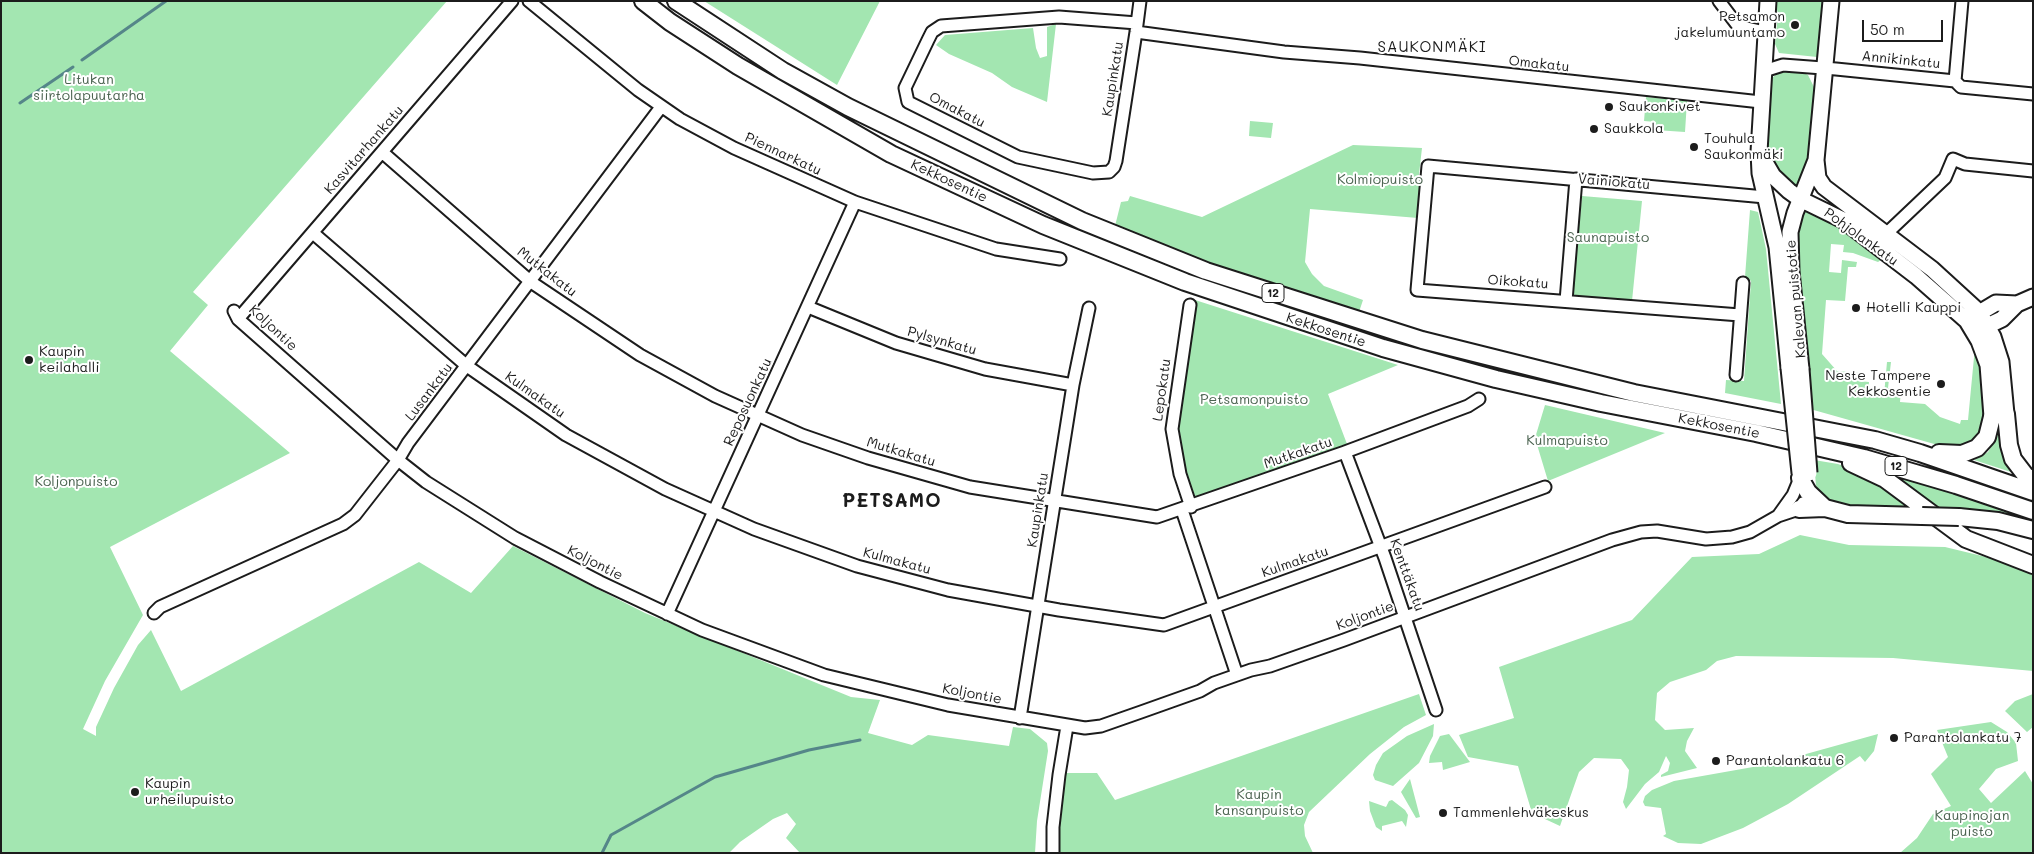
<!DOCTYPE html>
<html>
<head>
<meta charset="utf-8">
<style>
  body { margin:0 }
  #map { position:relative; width:2034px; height:854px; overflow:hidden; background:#fff; font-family:Mali,sans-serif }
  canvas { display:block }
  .frame { position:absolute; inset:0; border:2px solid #1c1c1c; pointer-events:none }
  .scale { position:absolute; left:1862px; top:20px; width:81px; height:22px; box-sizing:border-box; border:2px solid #1c1c1c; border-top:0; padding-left:6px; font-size:15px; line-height:18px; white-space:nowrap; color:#1c1c1c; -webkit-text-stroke:4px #fff; paint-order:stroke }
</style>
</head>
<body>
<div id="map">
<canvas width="2034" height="854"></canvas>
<div class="frame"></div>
<div class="scale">50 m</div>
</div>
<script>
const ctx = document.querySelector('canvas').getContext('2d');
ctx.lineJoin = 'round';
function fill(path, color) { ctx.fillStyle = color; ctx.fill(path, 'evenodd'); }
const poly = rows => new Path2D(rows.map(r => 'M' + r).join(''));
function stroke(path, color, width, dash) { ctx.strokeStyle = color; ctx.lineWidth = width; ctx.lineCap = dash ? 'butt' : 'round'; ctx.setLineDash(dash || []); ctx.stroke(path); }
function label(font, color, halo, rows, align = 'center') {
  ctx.font = font + ' Mali,sans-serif'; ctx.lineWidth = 4; ctx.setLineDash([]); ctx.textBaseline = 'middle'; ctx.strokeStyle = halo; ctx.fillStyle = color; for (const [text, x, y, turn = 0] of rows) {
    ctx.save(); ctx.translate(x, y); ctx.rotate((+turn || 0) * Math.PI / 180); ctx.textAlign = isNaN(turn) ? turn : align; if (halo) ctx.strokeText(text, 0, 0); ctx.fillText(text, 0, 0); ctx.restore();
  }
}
const green = poly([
  [1,1,447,1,193,292,208,305,170,351,290,453,110,547,143,615,105,681,83,729,96,736,96,727,114,688,138,645,151,630,181,691,419,562,471,593,513,546,645,613,851,697,880,700,868,733,912,745,928,735,1009,746,1013,727,1030,729,1047,743,1048,751,1037,821,1035,853,800,853,786,838,796,824,787,813,773,819,740,842,729,853,1,853],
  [704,1,880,1,837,85],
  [1775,1,1826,1,1821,50,1817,57,1779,53,1775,44,1778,14],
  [1056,24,1047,102,1012,87,992,73,949,54,936,45,945,35,1033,28,1036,48,1040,58,1047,56,1047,27],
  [1781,70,1802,72,1808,75,1814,87,1810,152,1798,186,1787,182,1767,157,1772,78],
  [1646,97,1687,101,1685,132,1655,130,1656,122,1644,121],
  [1250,121,1273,123,1271,138,1249,136],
  [1353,145,1422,148,1418,183,1421,187,1418,218,1310,209,1305,262,1312,274,1324,286,1363,300,1359,312,1235,272,1115,226,1121,202,1128,201,1130,196,1202,217],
  [1582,196,1642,201,1632,301,1572,295],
  [1750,210,1758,212,1766,249,1781,404,1725,393,1726,380,1744,381,1751,281,1745,277],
  [1809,211,1838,223,1843,230,1881,260,1878,262,1853,253,1843,252,1844,245,1831,244,1829,272,1841,273,1842,260,1857,262,1856,267,1848,267,1845,301,1826,300,1822,354,1837,371,1859,373,1858,381,1869,382,1868,394,1884,395,1887,362,1891,362,1888,388,1901,390,1900,402,1925,404,1940,417,1960,424,1961,420,1968,420,1975,347,1980,360,1986,391,1984,426,1975,440,1964,446,1945,447,1810,409,1795,232,1802,213],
  [1195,300,1398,365,1328,394,1347,444,1193,502,1180,453,1178,429],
  [1545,405,1665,433,1548,481,1535,438],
  [1998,434,2003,455,2014,473,1974,460,1988,452],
  [1814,460,1838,464,1871,476,1918,510,1839,508,1827,503,1816,486],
  [1886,472,2033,520,2033,524,1932,509],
  [1800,535,1849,545,1945,547,2011,563,2033,571,2033,671,1893,658,1736,656,1717,661,1706,670,1670,682,1657,693,1655,720,1665,730,1694,728,1687,741,1685,751,1697,768,1661,777,1661,775,1668,771,1670,763,1666,756,1659,772,1645,784,1626,809,1623,802,1627,787,1629,770,1621,759,1594,758,1579,772,1560,826,1532,813,1518,766,1468,757,1459,735,1514,718,1499,667,1632,620,1692,557,1759,554],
  [1419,694,1426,715,1404,727,1370,754,1309,812,1304,825,1305,836,1313,853,1060,853,1059,830,1065,773,1097,773,1115,800],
  [2033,694,2033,727,2027,732,2005,711,2015,701],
  [1991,722,2007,732,2016,743,2018,761,1996,769,1979,789,1991,803,2025,771,2033,784,2033,853,1900,853,1917,838,1933,814,1951,806,1931,774,1948,757,1937,730],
  [1434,724,1433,736,1419,763,1393,786,1375,780,1373,775,1376,765,1383,753,1407,736],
  [1449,734,1470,762,1443,770,1442,762,1429,763,1430,756,1440,736],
  [1878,734,1874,751,1865,762,1860,756,1788,804,1743,828,1701,844,1678,843,1663,836,1666,834,1661,808,1645,806,1643,802,1645,796,1652,790,1674,781,1770,764],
  [1410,779,1420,817,1416,818,1401,792],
  [1392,800,1405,810,1408,815,1406,827,1402,821,1382,826,1382,831,1376,827,1370,811,1369,801,1386,807,1389,801]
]);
const stream = poly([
  [82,60,166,1],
  [20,103,73,67],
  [602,853,611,835,715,777,809,750,860,740]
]);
const minor = poly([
  [529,1,638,90,680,119,734,148,855,202,996,249,1060,259],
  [1719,1,1738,26,1765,32],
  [1137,23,1059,17,941,26,932,32,928,40,905,88,908,102,1018,157,1093,173,1109,172,1114,167,1116,161,1136,32,1140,1],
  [1136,32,1284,52,1360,58,1761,102],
  [1764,71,1783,65,1836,69,1955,81,1961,87,2033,94],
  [1955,81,1962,1],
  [382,152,531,282,640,355,715,396,802,435,868,458,970,487,1157,517,1345,452,1468,406,1479,399],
  [313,233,467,366,566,435,665,489,754,529,857,566,948,590,1059,610,1164,625,1545,487],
  [1887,233,1945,178,1953,159,1965,164,2033,171],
  [1566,301,1576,179],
  [1190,305,1172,429,1180,474,1191,507],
  [808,307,896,343,985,369,1073,385],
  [234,311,238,319,398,460,426,482,515,538,600,582,702,630,824,675,948,705,1085,728,1101,726,1141,712,1200,691,1214,683,1251,670,1270,666,1344,640,1612,540,1641,532,1657,531,1706,539,1732,537,1750,532,1778,516,1799,509,1803,503],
  [1740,315,1417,290,1428,166,1765,197],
  [238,319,512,1],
  [1736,375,1743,283],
  [1345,452,1385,558,1436,710],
  [1182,510,1237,675],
  [1778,516,1793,495,1800,478],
  [154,613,160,607,343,524,355,515,398,460,408,443,661,107],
  [667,614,855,202],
  [1020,718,1073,385,1089,308],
  [1053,853,1053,827,1059,775,1067,726]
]);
const major = poly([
  [1768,1,1759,152,1760,173,1777,247,1789,368],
  [1759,152,1773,176,1789,191,1800,199,1843,220,1916,276,1967,321,1979,341,1988,365,1992,417],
  [1816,160,1818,178,1824,187,1932,269,1979,312,1993,337,2001,362,2006,414],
  [1971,318,1996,303,2017,304],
  [1979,330,2002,319,2017,304,2033,297],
  [1801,369,1791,271,1790,232,1795,213,1816,160,1831,1]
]);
const highway = poly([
  [643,1,670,22,738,66,891,154,1043,225,1185,282,1383,348,1496,379,1601,403,1756,433,1864,458,1956,485,2033,511],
  [676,1,783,71,848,107,1082,221,1206,271,1422,340,1634,393,1875,440,1920,453,2033,492],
  [2006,414,2009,445,2013,459,2026,476,2033,480],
  [1939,453,1962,454,1977,448,1987,437,1992,417],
  [1851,463,1885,479,1966,539,2033,565],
  [1800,478,1808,492,1825,508,1848,514,1922,516],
  [1799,509,1825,508],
  [1959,517,1998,521,2033,530]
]);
const majorBridge = poly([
  [1789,368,1800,473],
  [1801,369,1809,473]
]);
const highwayBridge = poly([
  [1922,516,1959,517]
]);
const markers = [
  [1795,25,5,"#1c1c1c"],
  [1609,107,5,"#1c1c1c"],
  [1594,129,5,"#1c1c1c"],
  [1694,147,5,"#1c1c1c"],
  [1856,308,5,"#1c1c1c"],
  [29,360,5,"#1c1c1c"],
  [1941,384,5,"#1c1c1c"],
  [1894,738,5,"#1c1c1c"],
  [1716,761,5,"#1c1c1c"],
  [135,792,5,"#1c1c1c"],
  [1443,813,5,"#1c1c1c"]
];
const shields = [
  [1273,293,22],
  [1896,466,22]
];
const shieldNames = [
  ["12",1273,293],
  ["12",1896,466]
];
const poiNames = [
  ["Petsamon",1785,17,"right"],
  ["jakelumuuntamo",1785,33,"right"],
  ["Saukonkivet",1619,107],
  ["Saukkola",1604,129],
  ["Touhula",1704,139],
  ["Saukonmäki",1704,155],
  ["Hotelli Kauppi",1866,308],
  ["Kaupin",39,352],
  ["keilahalli",39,368],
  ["Neste Tampere",1931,376,"right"],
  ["Kekkosentie",1931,392,"right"],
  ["Parantolankatu 7",1904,738],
  ["Parantolankatu 6",1726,761],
  ["Kaupin",145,784],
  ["urheilupuisto",145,800],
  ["Tammenlehväkeskus",1453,813]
];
const streetNames = [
  ["Annikinkatu",1901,60,6],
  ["Omakatu",1539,64,6],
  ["Kaupinkatu",1113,79,-81],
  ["Omakatu",957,110,27],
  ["Kasvitarhankatu",364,150,-49],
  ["Piennarkatu",783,154,25],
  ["Kekkosentie",949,181,25],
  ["Vainiokatu",1614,182,5],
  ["Pohjolankatu",1861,237,36],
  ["Mutkakatu",547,272,38],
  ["Oikokatu",1518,282,4],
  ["Kalevan puistotie",1796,299,-95],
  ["Koljontie",273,328,43],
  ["Kekkosentie",1326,330,18],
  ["Pylsynkatu",942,341,16],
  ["Lepokatu",1162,390,-82],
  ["Lusankatu",429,392,-53],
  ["Kulmakatu",535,395,35],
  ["Reposuonkatu",748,402,-65],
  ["Kekkosentie",1719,426,11],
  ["Mutkakatu",901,452,17],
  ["Mutkakatu",1298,453,-19],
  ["Kaupinkatu",1038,510,-81],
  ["Kulmakatu",897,561,15],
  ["Kulmakatu",1295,562,-19],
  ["Koljontie",595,563,27],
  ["Kenttäkatu",1407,575,70],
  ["Koljontie",1365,616,-20],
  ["Koljontie",972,694,11]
];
const parkNames = [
  ["Litukan",89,80],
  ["siirtolapuutarha",89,96],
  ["Kolmiopuisto",1380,180],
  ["Saunapuisto",1608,238],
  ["Petsamonpuisto",1254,400],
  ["Kulmapuisto",1567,441],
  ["Koljonpuisto",76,482],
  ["Kaupin",1259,795],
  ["kansanpuisto",1259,811],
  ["Kaupinojan",1972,816],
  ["puisto",1972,832]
];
const neighbourhoodNames = [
  ["SAUKONMÄKI",1432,47]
];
const districtNames = [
  ["PETSAMO",892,501]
];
fill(green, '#a3e6b1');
stroke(stream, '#558689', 3);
stroke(minor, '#1c1c1c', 15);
stroke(major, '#1c1c1c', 19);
stroke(highway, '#1c1c1c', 20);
stroke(minor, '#fff', 11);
stroke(major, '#fff', 15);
stroke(highway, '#fff', 16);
stroke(majorBridge, '#1c1c1c', 19, []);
stroke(highwayBridge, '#1c1c1c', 20, []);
stroke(majorBridge, '#fff', 15);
stroke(highwayBridge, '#fff', 16);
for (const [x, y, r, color] of markers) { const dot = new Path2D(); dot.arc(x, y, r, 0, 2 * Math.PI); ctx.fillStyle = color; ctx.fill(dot); stroke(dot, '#fff', 2); }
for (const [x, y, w] of shields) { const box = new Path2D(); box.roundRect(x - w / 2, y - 9.5, w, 19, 4); ctx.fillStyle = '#fff'; ctx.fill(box); stroke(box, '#1c1c1c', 1); }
label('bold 12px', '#1c1c1c', null, shieldNames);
label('14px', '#1c1c1c', '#fff', poiNames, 'left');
label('14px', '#1c1c1c', '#fff', streetNames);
label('14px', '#4b6350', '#fff', parkNames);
ctx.letterSpacing = '1px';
label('15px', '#1c1c1c', '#fff', neighbourhoodNames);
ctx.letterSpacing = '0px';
ctx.letterSpacing = '1px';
label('bold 19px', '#1c1c1c', '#fff', districtNames);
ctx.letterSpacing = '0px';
</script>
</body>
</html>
